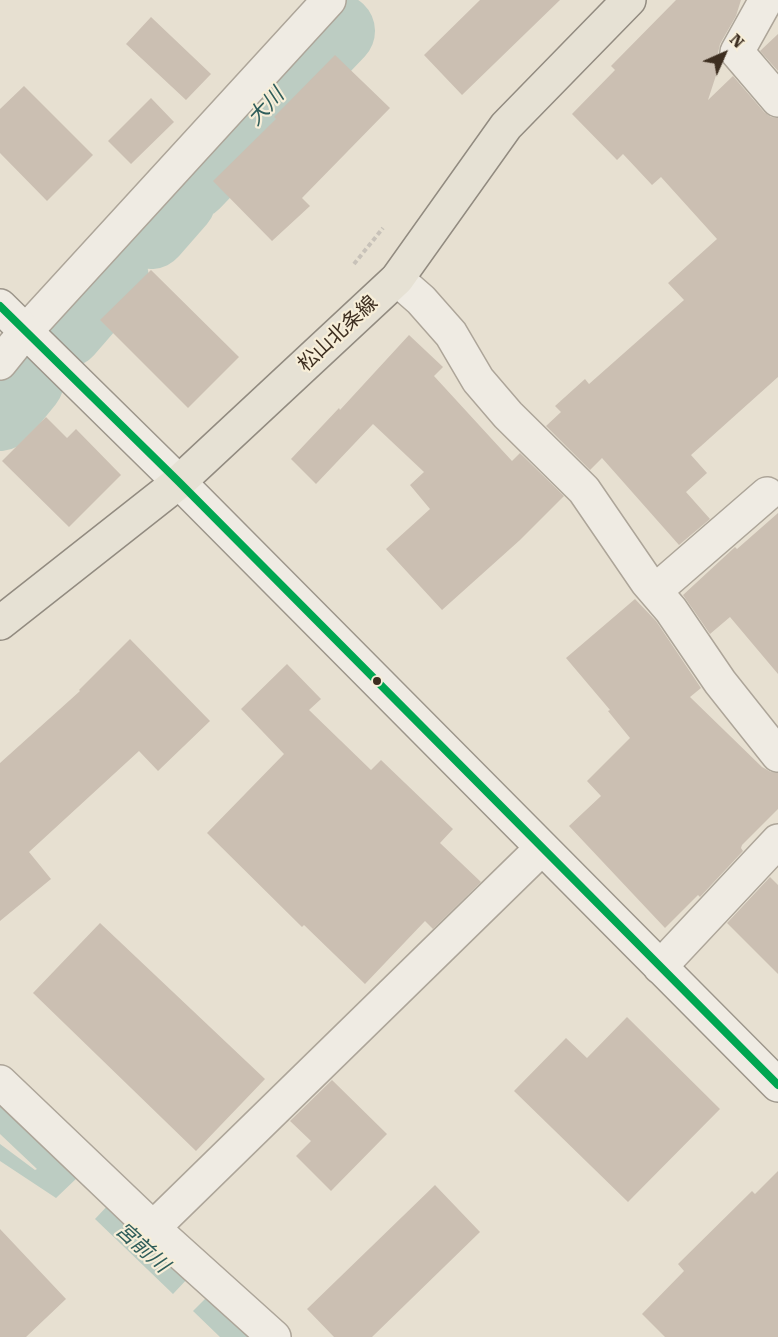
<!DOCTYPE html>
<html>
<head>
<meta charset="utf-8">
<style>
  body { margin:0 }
  #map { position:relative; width:778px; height:1337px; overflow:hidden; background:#e7e0d1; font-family:"Roboto Serif",serif }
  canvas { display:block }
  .north { position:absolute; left:694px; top:24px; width:60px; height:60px; -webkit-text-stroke:4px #f7eed8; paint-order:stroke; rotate:45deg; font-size:16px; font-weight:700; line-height:24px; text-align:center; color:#3d2e20 }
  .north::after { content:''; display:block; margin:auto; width:21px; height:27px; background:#3d2e20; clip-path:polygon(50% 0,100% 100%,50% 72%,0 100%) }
</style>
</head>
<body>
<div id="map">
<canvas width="778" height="1337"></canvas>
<div class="north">N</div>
</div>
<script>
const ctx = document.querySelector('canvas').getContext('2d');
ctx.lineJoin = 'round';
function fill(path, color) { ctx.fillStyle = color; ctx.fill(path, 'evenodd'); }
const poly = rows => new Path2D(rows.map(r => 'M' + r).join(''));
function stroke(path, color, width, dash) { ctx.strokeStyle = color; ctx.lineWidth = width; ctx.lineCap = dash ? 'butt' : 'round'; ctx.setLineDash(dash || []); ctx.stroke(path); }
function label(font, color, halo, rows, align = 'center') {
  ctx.font = font + ' "Roboto Serif","Noto Sans JP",serif'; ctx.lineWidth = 4.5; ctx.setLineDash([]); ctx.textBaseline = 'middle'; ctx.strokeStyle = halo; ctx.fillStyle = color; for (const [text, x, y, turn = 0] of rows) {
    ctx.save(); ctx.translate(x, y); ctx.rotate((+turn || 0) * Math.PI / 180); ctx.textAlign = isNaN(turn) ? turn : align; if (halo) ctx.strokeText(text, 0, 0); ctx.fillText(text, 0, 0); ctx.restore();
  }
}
const water = poly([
  [0,1103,78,1177,56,1198,0,1161,0,1144,35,1170,37,1169,0,1134],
  [111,1202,190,1276,173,1294,95,1219],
  [209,1295,253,1337,220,1337,193,1311]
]);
const river = poly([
  [193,183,338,31],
  [151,232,179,200],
  [66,331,112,278],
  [0,414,27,381]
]);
const building = poly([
  [480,0,560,0,462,95,424,55],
  [676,0,741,0,736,16,720,44,718,53,721,60,708,100,733,76,764,112,771,117,778,118,778,377,691,455,707,473,686,492,710,519,679,545,602,458,590,470,546,426,561,412,555,406,585,379,589,384,684,300,668,283,717,239,661,177,652,185,623,154,617,160,572,114,615,70,611,66],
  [151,17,211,74,186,100,126,44],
  [778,34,778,71,760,51],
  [335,55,390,108,302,198,310,206,272,241,213,181,276,119,274,117],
  [24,86,93,155,47,201,0,153,0,109],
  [151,98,174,122,131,164,108,141],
  [151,270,239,357,188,408,100,320],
  [409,335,443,367,434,376,512,461,520,453,564,496,520,540,442,610,386,549,430,509,410,485,424,472,373,424,316,484,291,459,339,408,340,410],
  [46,417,67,438,76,429,121,475,69,527,2,461],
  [778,513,778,674,730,617,710,634,683,595,735,547,737,549],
  [635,599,656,621,701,688,690,697,762,767,771,772,778,773,778,809,742,845,741,848,743,851,700,897,698,895,665,928,569,826,601,796,587,781,630,738,608,711,610,710,566,658],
  [130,639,210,721,158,771,139,751,29,852,51,879,0,921,0,763,80,691,79,690],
  [287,664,321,699,309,710,371,770,381,760,453,829,440,843,481,882,433,929,425,921,365,984,304,925,302,927,207,833,284,754,241,709],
  [770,877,778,885,778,974,727,923],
  [100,923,265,1079,196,1151,33,993],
  [627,1017,720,1109,628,1202,514,1091,566,1038,587,1058],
  [332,1080,387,1134,331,1191,296,1156,311,1141,290,1121],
  [778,1171,778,1337,665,1337,642,1314,684,1271,678,1264,752,1191,755,1194],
  [435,1185,480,1232,372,1337,334,1337,307,1309],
  [0,1229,66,1299,26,1337,0,1337]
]);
const path = poly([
  [354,264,383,228]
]);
const minor = poly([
  [766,0,737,52,778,100],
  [397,279,421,300,451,334,478,380,508,415,584,490,647,582,671,610,720,682,778,755],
  [0,363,25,332,329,0],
  [655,591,767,494],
  [660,967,778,841],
  [0,1082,153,1228,274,1337],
  [153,1228,542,848]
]);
const secondary = poly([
  [0,306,179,482,778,1085]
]);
const primary = poly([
  [0,623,179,482,397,279,506,126,629,0]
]);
const bus1 = poly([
  [0,306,179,482,778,1085]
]);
const markers = [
  [377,681,5,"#3d2e20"]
];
const streetNames = [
  ["松山北条線",338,334,-43]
];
const waterNames = [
  ["大川",266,107,-47],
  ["宮前川",142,1248,42]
];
fill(water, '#bcccc2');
stroke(river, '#bcccc2', 74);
fill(building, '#cbbfb2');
stroke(minor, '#ada599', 36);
stroke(secondary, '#9c958a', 36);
stroke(primary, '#928b80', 36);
stroke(path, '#c8c2b9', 4, [4.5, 3]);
stroke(minor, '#efebe3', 33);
stroke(secondary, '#efebe3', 33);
stroke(primary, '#e6e1d4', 33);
stroke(bus1, '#00a651', 8);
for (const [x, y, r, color] of markers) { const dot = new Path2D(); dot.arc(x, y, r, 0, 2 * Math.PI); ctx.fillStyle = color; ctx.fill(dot); stroke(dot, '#f7eed8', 2); }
label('20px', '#3d2e20', '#f7eed8', streetNames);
label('italic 21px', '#2f5d5a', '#f7eed8', waterNames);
</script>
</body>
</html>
